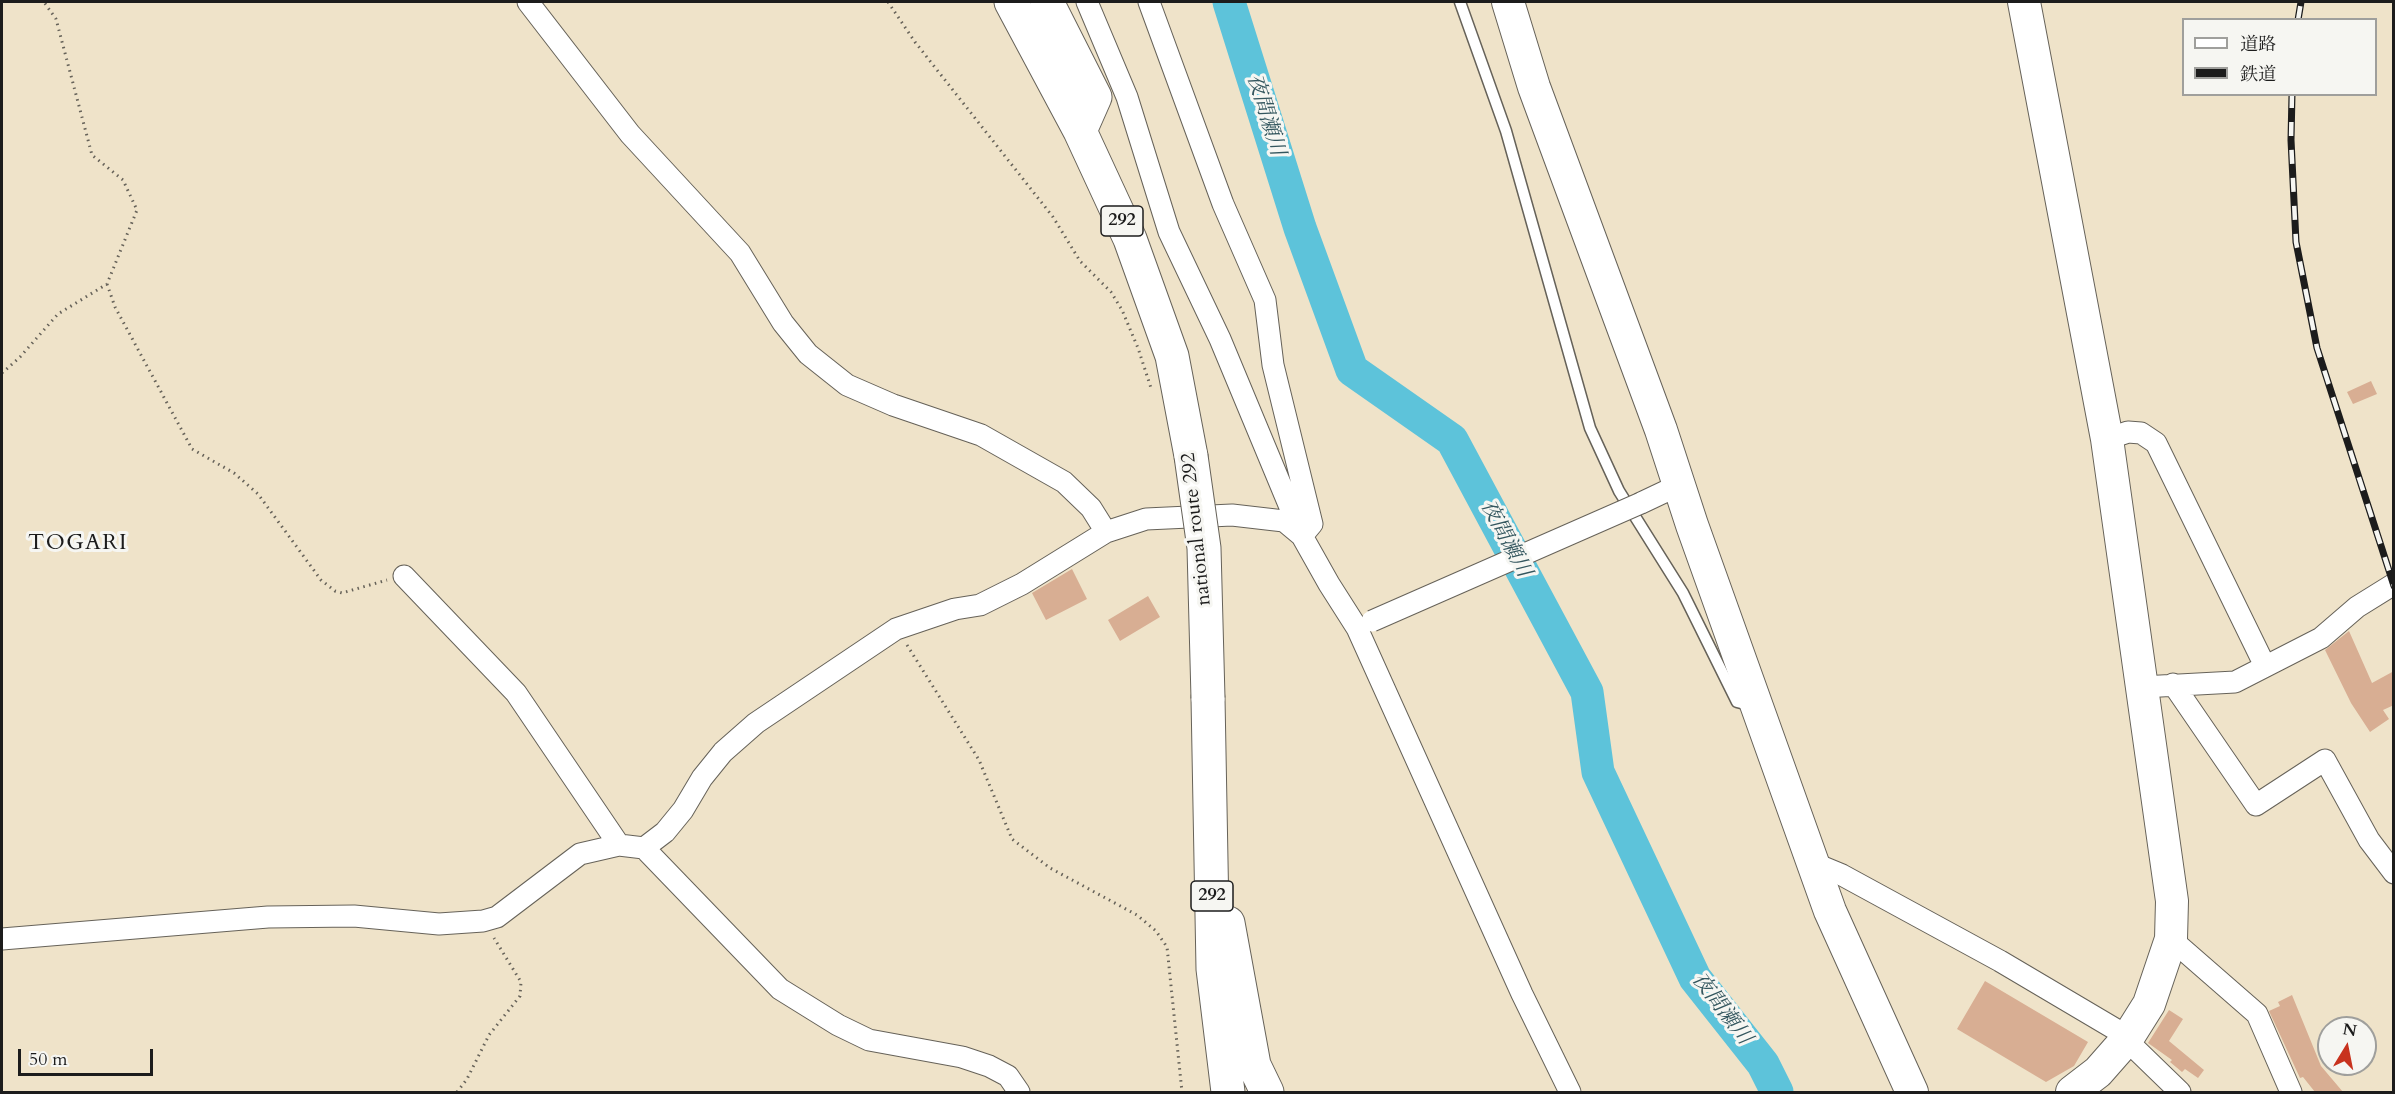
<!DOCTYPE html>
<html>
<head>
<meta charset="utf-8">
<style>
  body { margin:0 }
  #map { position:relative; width:2395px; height:1094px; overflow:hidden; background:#efe3c9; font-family:Cardo,"Noto Serif JP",serif }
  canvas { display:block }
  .frame { position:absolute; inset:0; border:3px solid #1c1c1c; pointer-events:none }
  .legend { position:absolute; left:2182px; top:18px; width:195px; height:78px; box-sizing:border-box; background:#f6f6f2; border:2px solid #9f9f9c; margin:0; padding:8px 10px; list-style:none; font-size:18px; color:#1c1c1c }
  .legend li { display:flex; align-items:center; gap:12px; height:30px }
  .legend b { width:30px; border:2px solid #9f9f9c }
  .north { position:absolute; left:2317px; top:1016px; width:60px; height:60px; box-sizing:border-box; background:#f6f6f2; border:2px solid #9f9f9c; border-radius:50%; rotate:10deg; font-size:16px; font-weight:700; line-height:24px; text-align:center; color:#1c1c1c }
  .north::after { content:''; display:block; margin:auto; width:21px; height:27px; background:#c8321e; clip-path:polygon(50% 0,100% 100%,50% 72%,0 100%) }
  .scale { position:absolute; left:18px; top:1049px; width:135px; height:27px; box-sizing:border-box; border:3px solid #1c1c1c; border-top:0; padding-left:8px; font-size:18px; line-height:21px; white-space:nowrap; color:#1c1c1c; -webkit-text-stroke:4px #f6f6f2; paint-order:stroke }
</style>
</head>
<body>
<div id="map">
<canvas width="2395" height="1094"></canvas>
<div class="frame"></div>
<ul class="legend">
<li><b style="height:8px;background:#fff"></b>道路</li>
<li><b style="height:8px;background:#1c1c1c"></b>鉄道</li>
</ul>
<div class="north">N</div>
<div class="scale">50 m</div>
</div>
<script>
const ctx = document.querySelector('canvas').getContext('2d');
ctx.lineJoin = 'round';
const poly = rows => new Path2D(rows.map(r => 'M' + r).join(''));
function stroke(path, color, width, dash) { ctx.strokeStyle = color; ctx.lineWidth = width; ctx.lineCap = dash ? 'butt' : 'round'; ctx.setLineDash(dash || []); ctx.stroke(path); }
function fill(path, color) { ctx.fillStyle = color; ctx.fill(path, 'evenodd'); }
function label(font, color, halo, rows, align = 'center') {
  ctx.font = font + ' Cardo,"Noto Serif JP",serif'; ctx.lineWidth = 6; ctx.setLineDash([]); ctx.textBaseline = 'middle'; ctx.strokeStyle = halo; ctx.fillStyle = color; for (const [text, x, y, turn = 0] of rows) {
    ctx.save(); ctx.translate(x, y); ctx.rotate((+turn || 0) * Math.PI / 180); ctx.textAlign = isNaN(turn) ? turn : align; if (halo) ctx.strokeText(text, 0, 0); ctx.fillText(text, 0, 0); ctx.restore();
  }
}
const river = poly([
  [1229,2,1300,228,1352,370,1452,440,1587,692,1598,772,1695,978,1763,1064,1777,1092]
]);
const building = poly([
  [2371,381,2377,394,2353,404,2347,392],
  [1072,569,1087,599,1046,620,1032,593],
  [1148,596,1160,617,1120,641,1108,620],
  [2349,631,2372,683,2394,671,2394,705,2383,710,2389,719,2370,732,2351,703,2325,650],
  [1985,981,2088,1042,2074,1066,2046,1082,1957,1029],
  [2292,995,2321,1066,2343,1092,2315,1092,2303,1077,2300,1078,2269,1011,2280,1006,2278,1002],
  [2169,1010,2183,1019,2169,1041,2204,1070,2198,1078,2185,1069,2182,1072,2170,1062,2172,1060,2148,1043]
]);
const path = poly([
  [888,2,915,42,1053,217,1080,261,1111,292,1122,310,1138,348,1151,388],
  [107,284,115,307,192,449,234,473,258,494,321,580,335,591,342,593,387,580],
  [2,373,20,357,58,314,107,284,137,210,123,180,92,155,56,19,44,2],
  [907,645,979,760,1012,839,1050,868,1137,915,1156,931,1167,947,1182,1092],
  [457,1092,467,1079,489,1035,520,996,521,982,494,938]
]);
const lane = poly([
  [1460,2,1506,131,1590,428,1619,491,1683,593,1737,702,1753,706]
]);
const street = poly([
  [528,2,630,134,740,253,783,323,808,354,847,385,893,405,981,435,1064,482,1091,508,1106,532],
  [1087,2,1127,97,1169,232,1220,339,1302,536,1329,584,1357,628,1522,994,1570,1092],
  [1149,2,1223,204,1265,300,1273,365,1312,524,1302,536],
  [2107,439,2128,432,2141,433,2156,443,2265,666],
  [1641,503,1679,485],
  [404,576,516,693,619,845],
  [2173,684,2256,805,2325,760,2369,840,2394,873],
  [2142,687,2235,682,2321,638,2357,607,2394,584],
  [644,848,665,832,683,810,702,778,723,752,756,723,896,629,955,609,980,605,1022,584,1106,532,1146,519,1232,515,1284,521,1302,536],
  [1813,863,1842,875,2000,961,2115,1029,2180,1092],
  [2,939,268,917,354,916,439,924,483,921,497,917,580,854,619,845,644,848,780,989,838,1025,869,1040,962,1057,989,1066,1008,1076,1019,1092],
  [2171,939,2257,1014,2291,1092]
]);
const secondary = poly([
  [1508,2,1534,87,1661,430,1692,525,1830,911,1912,1092],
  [2024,2,2107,439,2172,901,2171,939,2149,1004,2127,1039,2098,1072,2072,1092]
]);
const highway = poly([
  [1011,2,1080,131,1130,239,1172,356,1191,456],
  [1047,2,1095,97,1080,131],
  [1208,698,1213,969,1228,1092],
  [1228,923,1254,1065,1267,1092]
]);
const rail = poly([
  [2298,20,2301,2],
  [2292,94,2291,140,2296,242,2317,348,2394,586]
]);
const streetBridge = poly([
  [1372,621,1641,503]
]);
const highwayBridge = poly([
  [1191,456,1204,548,1208,698]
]);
const shields = [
  [1122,221,42],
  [1212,896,42]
];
const shieldNames = [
  ["292",1122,221],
  ["292",1212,896]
];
const streetNames = [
  ["national route 292",1197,529,-96]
];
const waterNames = [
  ["夜間瀬川",1265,115,73],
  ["夜間瀬川",1505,539,62],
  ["夜間瀬川",1721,1009,53]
];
const quarterNames = [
  ["TOGARI",78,544]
];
stroke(river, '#5dc3da', 33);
fill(building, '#d8ae93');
stroke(lane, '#666259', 13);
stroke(street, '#666259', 23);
stroke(secondary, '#666259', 34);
stroke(highway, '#666259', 35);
stroke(path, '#666259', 3, [1.5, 4.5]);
stroke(lane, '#fff', 10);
stroke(street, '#fff', 21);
stroke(secondary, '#fff', 32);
stroke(highway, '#fff', 33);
stroke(rail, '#1c1c1c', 7);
stroke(rail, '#f6f6f2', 4.5, [14]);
stroke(streetBridge, '#666259', 23, []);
stroke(highwayBridge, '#666259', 35, []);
stroke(streetBridge, '#fff', 21);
stroke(highwayBridge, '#fff', 33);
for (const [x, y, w] of shields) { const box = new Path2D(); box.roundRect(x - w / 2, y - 15, w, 30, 4.5); ctx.fillStyle = '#f6f6f2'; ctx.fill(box); stroke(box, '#1c1c1c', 1.5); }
label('bold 18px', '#1c1c1c', null, shieldNames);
label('20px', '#1c1c1c', '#f6f6f2', streetNames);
label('italic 21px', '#33565e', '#f6f6f2', waterNames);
ctx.letterSpacing = '1.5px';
label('22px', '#1c1c1c', '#f6f6f2', quarterNames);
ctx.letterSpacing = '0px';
</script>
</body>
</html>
